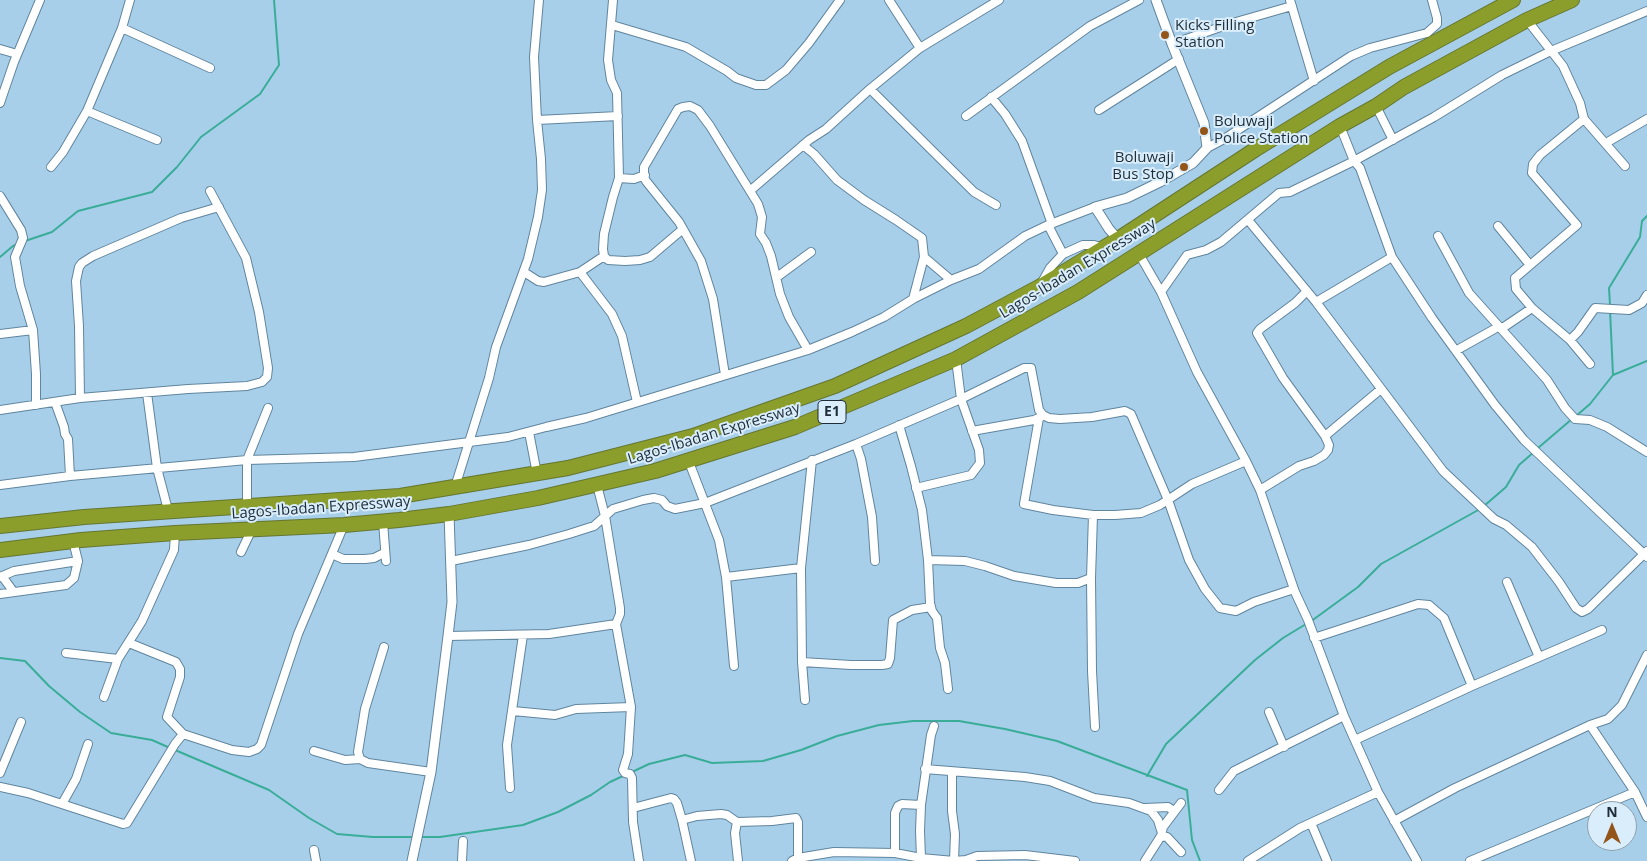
<!DOCTYPE html>
<html>
<head>
<meta charset="utf-8">
<style>
  body { margin:0 }
  #map { position:relative; width:1647px; height:861px; overflow:hidden; background:#a8cfea; font-family:"Open Sans",sans-serif }
  canvas { display:block }
  .north { position:absolute; left:1587px; top:801px; width:50px; height:50px; box-sizing:border-box; background:#d9edfb; border:1px solid #8ea0ad; border-radius:50%; rotate:0deg; font-size:14px; font-weight:700; line-height:20px; text-align:center; color:#1e2d38 }
  .north::after { content:''; display:block; margin:auto; width:18px; height:22px; background:#94551b; clip-path:polygon(50% 0,100% 100%,50% 72%,0 100%) }
</style>
</head>
<body>
<div id="map">
<canvas width="1647" height="861"></canvas>
<div class="north">N</div>
</div>
<script>
const ctx = document.querySelector('canvas').getContext('2d');
ctx.lineJoin = 'round';
const poly = rows => new Path2D(rows.map(r => 'M' + r).join(''));
function stroke(path, color, width, dash) { ctx.strokeStyle = color; ctx.lineWidth = width; ctx.lineCap = dash ? 'butt' : 'round'; ctx.setLineDash(dash || []); ctx.stroke(path); }
function label(font, color, halo, rows, align = 'center') {
  ctx.font = font + ' "Open Sans",sans-serif'; ctx.lineWidth = 4; ctx.setLineDash([]); ctx.textBaseline = 'middle'; ctx.strokeStyle = halo; ctx.fillStyle = color; for (const [text, x, y, turn = 0] of rows) {
    ctx.save(); ctx.translate(x, y); ctx.rotate((+turn || 0) * Math.PI / 180); ctx.textAlign = isNaN(turn) ? turn : align; if (halo) ctx.strokeText(text, 0, 0); ctx.fillText(text, 0, 0); ctx.restore();
  }
}
const stream = poly([
  [25,241,52,232,78,211,152,192,177,167,201,137,260,94,279,65,274,0],
  [0,257,13,246,18,244],
  [1610,305,1609,288,1640,237,1642,221,1647,216],
  [1613,375,1647,361],
  [1576,416,1590,404,1613,375,1610,310],
  [1538,448,1572,419],
  [1484,506,1506,487,1519,465,1534,452],
  [1310,622,1358,587,1381,564,1480,509],
  [0,658,25,661,49,686,80,712,111,733,152,740,170,748],
  [175,750,269,790,309,818,337,834,373,837,414,837],
  [632,772,649,764,685,755,712,763,763,761,801,750,837,736,879,725,913,721,959,721,1005,729,1057,741,1187,790,1192,840,1200,861],
  [1147,776,1166,744,1255,660,1283,638,1306,624],
  [421,837,440,837,523,825,558,812,591,795,610,782,623,776]
]);
const minor = poly([
  [889,0,920,48],
  [1290,0,1314,81],
  [1527,20,1563,66,1580,103,1584,119,1625,166],
  [612,25,686,47,727,71,736,78,756,85,766,85,786,70,809,43,840,0],
  [122,28,210,68],
  [1172,44,1229,24,1292,6],
  [0,49,17,54],
  [870,89,974,192,996,205],
  [991,97,1005,114,1022,141,1052,224],
  [0,103,14,62,40,0],
  [1376,106,1393,140],
  [1099,110,1179,59],
  [87,111,157,140],
  [966,116,1090,26,1139,0],
  [1584,119,1540,155,1533,164,1532,173,1577,225,1515,278,1516,289,1532,308,1570,340,1590,364],
  [537,120,618,116],
  [1340,126,1354,161,1360,168,1392,257,1432,318,1495,405,1524,440,1647,557],
  [1606,143,1647,119],
  [803,145,814,154,837,180,864,200,896,220,922,238,924,257,913,299],
  [1207,148,1224,139,1351,56,1370,48,1427,33,1437,24,1437,18,1432,0],
  [51,167,63,152,87,111,122,28,130,0],
  [619,178,634,179,645,175],
  [751,190,809,140,826,129,870,89,920,48,999,0],
  [0,196,21,230,23,238,15,257,20,286,33,330,36,374,36,405],
  [1248,220,1316,302,1443,471,1494,519,1506,525,1532,547,1559,582,1576,608,1582,612,1588,609,1647,551],
  [1048,225,1063,254],
  [1498,226,1530,265],
  [1438,236,1469,293,1547,380,1565,408,1575,419,1590,420,1607,427,1647,452],
  [1139,254,1161,292,1197,372,1246,461,1260,490,1295,592,1308,620,1344,716,1378,792,1417,861],
  [604,256,603,249,604,234,613,197,619,178,617,93,611,80,608,60,613,0],
  [924,257,951,280],
  [524,272,538,281,544,282,580,272,604,256,608,260,625,261,640,260,650,257,683,229],
  [580,272,612,314,622,336,637,402],
  [777,277,811,252],
  [1041,284,1050,268,1063,254,1083,245,1094,245,1103,248],
  [1161,292,1187,255,1206,250,1221,242,1279,193,1290,192,1354,161,1434,117,1502,75,1551,51,1647,11],
  [1316,302,1392,257],
  [0,334,33,330],
  [1570,340,1578,332,1595,308,1629,310,1642,303,1647,295],
  [1457,350,1498,327,1504,327,1532,308],
  [725,375,713,299,701,261,679,222,646,181,644,177,644,167,678,109,683,107,690,106,698,110,710,126,758,204,762,217,760,234,766,243,771,256,780,294,789,317,808,350],
  [147,393,157,468,168,510],
  [80,398,79,326,76,281,79,267,82,263,93,256,151,231,181,218,219,207],
  [55,402,64,427,65,434,68,439,70,476],
  [0,410,80,398,188,389,247,386,262,382,267,377,268,368,259,312,246,258,210,191],
  [1039,418,1024,504,1053,510,1093,515,1115,515,1141,513,1160,505,1192,484,1246,461],
  [899,425,911,466,922,510,928,560,930,603,932,611,937,618,940,648,945,663,948,689],
  [972,431,1034,420,1041,417],
  [529,432,537,474],
  [1325,436,1381,389],
  [856,444,861,459,872,517,875,561],
  [689,462,719,540,726,577,734,666],
  [0,485,70,476,247,460,354,457,508,437,546,427,586,418,808,350,852,332,884,317,913,299,951,280,979,269,1025,236,1048,225,1095,207],
  [597,485,605,516,620,608,620,614,616,624,631,707,628,754,623,770,625,773,630,774,632,778,633,822,639,861],
  [455,487,489,378,496,347,528,259,538,217,542,190,541,159,537,120,534,57,539,0],
  [916,488,971,475,980,463,979,450,961,399,956,359],
  [1260,490,1299,466,1314,461,1324,455,1328,450,1329,445,1325,436,1283,378,1257,333,1260,329,1295,303,1307,291],
  [247,506,247,460,268,408],
  [1093,515,1091,578,1092,671,1095,727],
  [383,522,386,561],
  [241,552,251,531],
  [332,554,343,559,365,559,374,558,384,553],
  [928,560,965,561,985,566,1014,576,1056,583,1078,583,1091,578],
  [451,561,529,545,569,534,594,526,613,509,643,500,654,498,662,500,667,506,675,509,705,503,856,444,961,399,1024,368,1031,368,1039,410,1043,415,1049,418,1060,419,1092,417,1125,411,1131,414,1168,500,1189,560,1205,589,1220,608,1236,611,1254,602,1294,589],
  [2,576,13,591],
  [0,577,14,571,78,561],
  [726,577,801,568],
  [1507,582,1539,657],
  [0,594,66,585,74,578,78,561,73,541],
  [448,636,549,634,616,624],
  [1314,638,1418,604,1429,605,1444,618,1472,686],
  [129,643,176,662,180,669,180,677,167,717,183,734,232,750,249,752,257,749,261,745,298,634,344,525],
  [66,653,118,659],
  [802,662,851,665,882,665,888,664,890,658,893,620,912,610,931,607],
  [104,697,118,659,142,621,174,550,175,533],
  [805,700,802,662,801,568,812,460],
  [513,711,555,715,576,709,631,707],
  [1269,712,1284,747],
  [1590,725,1635,792,1647,817],
  [1355,740,1472,686,1602,630],
  [314,751,345,760,360,759,368,763,431,772],
  [360,759,358,752,365,709,384,647],
  [925,769,1025,777,1050,781,1094,798,1129,803,1151,811,1158,820,1161,830],
  [952,772,952,811,955,834,954,861],
  [0,773,21,722],
  [0,787,28,793,123,824,127,823,175,744,183,734],
  [510,788,507,745,523,635],
  [1219,790,1234,771,1344,716],
  [62,804,76,779,88,744],
  [633,808,671,798,674,799,677,803,682,820,691,861],
  [1145,808,1168,807,1174,811],
  [682,820,697,816,721,814,727,815,737,822,772,821,796,818,798,822,798,858],
  [1394,821,1455,788,1590,725,1608,719,1622,705,1647,655],
  [737,822,735,833,738,861],
  [1311,823,1327,861],
  [1161,836,1167,837,1181,852],
  [314,850,316,861],
  [895,853,895,813,898,806,902,804,921,805],
  [921,858,920,831,921,805,931,735,934,726],
  [462,861,463,841],
  [792,861,798,858,834,852,895,853,921,858,954,861,966,860,977,856,1025,855,1075,861],
  [1145,861,1161,836,1163,827,1181,803],
  [1248,861,1300,828,1378,792],
  [1470,861,1635,792]
]);
const tertiary = poly([
  [1118,239,1109,229,1095,207,1127,198,1160,182,1193,163,1207,148,1204,123,1172,44,1156,0],
  [412,861,431,772,448,636,452,602,449,514]
]);
const motorway = poly([
  [0,526,84,517,400,496,568,468,693,436,835,386,966,326,1039,287,1118,239,1256,149,1389,67,1513,0],
  [0,550,81,540,175,533,344,525,399,520,449,514,538,498,655,471,795,427,956,359,1078,292,1340,126,1376,106,1404,87,1527,20,1572,0]
]);
const markers = [
  [1165,35,5,"#94551b"],
  [1204,131,5,"#94551b"],
  [1184,167,5,"#94551b"]
];
const shields = [
  [832,412,28]
];
const shieldNames = [
  ["E1",832,412]
];
const poiNames = [
  ["Kicks Filling",1175,26],
  ["Station",1175,43],
  ["Boluwaji",1214,122],
  ["Police Station",1214,139],
  ["Boluwaji",1174,158,"right"],
  ["Bus Stop",1174,175,"right"]
];
const streetNames = [
  ["Lagos-Ibadan Expressway",1078,269,-31],
  ["Lagos-Ibadan Expressway",714,434,-17],
  ["Lagos-Ibadan Expressway",321,508,-4]
];
stroke(stream, '#3aad99', 2);
stroke(minor, '#60859e', 10);
stroke(tertiary, '#60859e', 11);
stroke(motorway, '#657630', 16);
stroke(minor, '#fff', 8);
stroke(tertiary, '#fff', 9);
stroke(motorway, '#8b9e2b', 14);
for (const [x, y, r, color] of markers) { const dot = new Path2D(); dot.arc(x, y, r, 0, 2 * Math.PI); ctx.fillStyle = color; ctx.fill(dot); stroke(dot, '#d9edfb', 2); }
for (const [x, y, w] of shields) { const box = new Path2D(); box.roundRect(x - w / 2, y - 11.5, w, 23, 4); ctx.fillStyle = '#d9edfb'; ctx.fill(box); stroke(box, '#1e2d38', 1); }
label('bold 14px', '#1e2d38', null, shieldNames);
label('15px', '#1e2d38', '#d9edfb', poiNames, 'left');
label('15px', '#1e2d38', '#d9edfb', streetNames);
</script>
</body>
</html>
